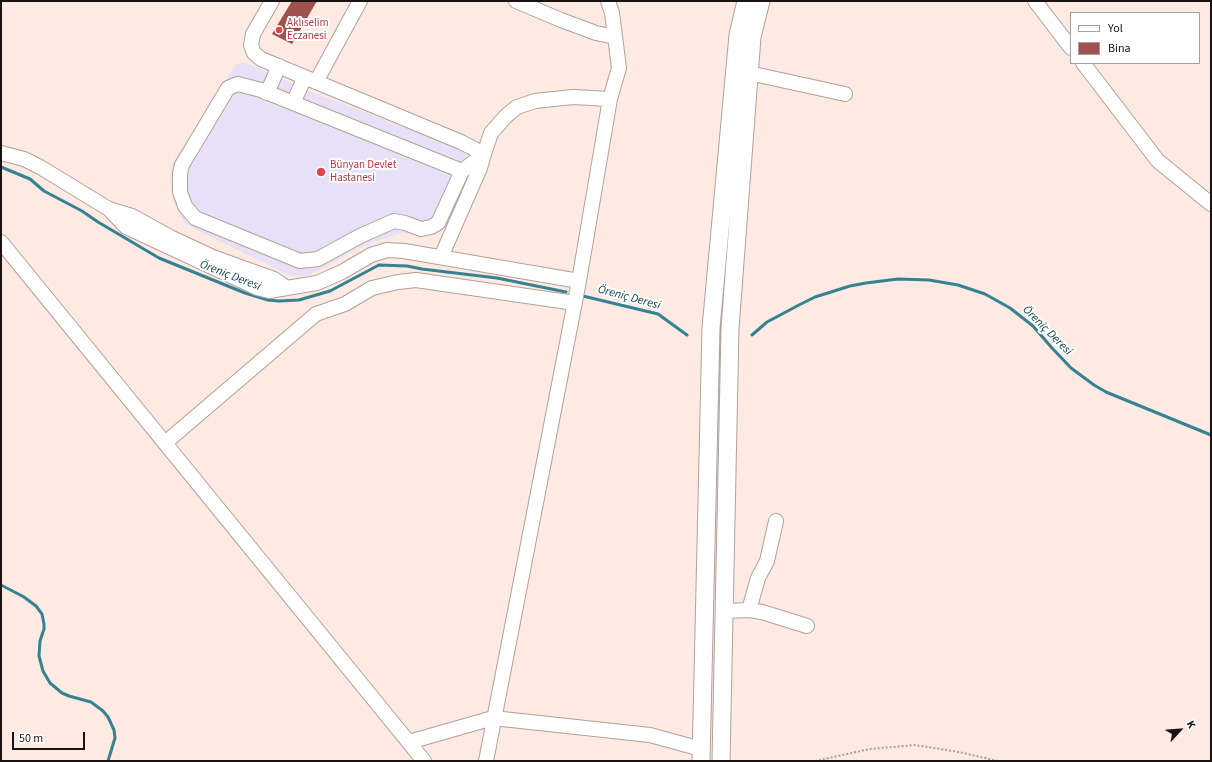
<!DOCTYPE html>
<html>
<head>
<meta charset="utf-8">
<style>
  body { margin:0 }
  #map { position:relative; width:1212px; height:762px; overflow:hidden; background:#fdeae2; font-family:"Source Sans 3",sans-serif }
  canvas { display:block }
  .frame { position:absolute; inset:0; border:2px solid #1a1311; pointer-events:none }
  .legend { position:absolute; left:1070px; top:12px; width:130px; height:52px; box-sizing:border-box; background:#fff; border:1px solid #a3a1a0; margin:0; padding:5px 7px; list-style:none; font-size:12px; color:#1a1311 }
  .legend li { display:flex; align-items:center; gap:8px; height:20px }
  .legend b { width:20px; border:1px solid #a3a1a0 }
  .north { position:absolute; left:1160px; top:710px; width:40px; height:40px; -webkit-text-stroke:3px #fff; paint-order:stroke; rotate:64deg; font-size:11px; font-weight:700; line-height:16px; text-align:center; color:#1a1311 }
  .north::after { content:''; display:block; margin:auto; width:14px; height:18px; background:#1a1311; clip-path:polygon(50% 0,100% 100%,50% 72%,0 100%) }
  .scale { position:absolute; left:12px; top:732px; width:73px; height:18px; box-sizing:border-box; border:2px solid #1a1311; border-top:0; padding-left:5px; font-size:12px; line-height:14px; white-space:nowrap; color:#1a1311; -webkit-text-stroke:3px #fff; paint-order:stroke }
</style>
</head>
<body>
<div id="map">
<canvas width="1212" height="762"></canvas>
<div class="frame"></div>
<ul class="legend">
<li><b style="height:5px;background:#fff"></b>Yol</li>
<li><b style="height:11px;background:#9f514e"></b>Bina</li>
</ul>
<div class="north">K</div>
<div class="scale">50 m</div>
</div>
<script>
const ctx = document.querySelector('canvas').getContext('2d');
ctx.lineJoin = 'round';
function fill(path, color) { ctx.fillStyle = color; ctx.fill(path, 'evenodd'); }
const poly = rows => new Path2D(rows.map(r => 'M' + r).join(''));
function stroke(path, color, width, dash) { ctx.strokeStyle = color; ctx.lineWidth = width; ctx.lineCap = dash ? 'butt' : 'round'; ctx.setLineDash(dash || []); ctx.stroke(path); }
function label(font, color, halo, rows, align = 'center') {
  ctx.font = font + ' "Source Sans 3",sans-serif'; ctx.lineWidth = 4; ctx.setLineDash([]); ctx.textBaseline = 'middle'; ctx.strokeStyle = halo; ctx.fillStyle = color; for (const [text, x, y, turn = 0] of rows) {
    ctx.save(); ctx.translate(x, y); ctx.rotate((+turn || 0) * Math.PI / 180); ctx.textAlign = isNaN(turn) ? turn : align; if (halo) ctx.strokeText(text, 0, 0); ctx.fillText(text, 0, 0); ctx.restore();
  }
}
const medical = poly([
  [244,62,310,91,462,150,474,163,449,225,435,235,403,233,379,240,359,248,308,276,289,275,185,224,174,202,170,179,172,164,235,65]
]);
const stream = poly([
  [1,167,30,179,44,191,82,211,98,222,159,258,245,293,268,300,279,301,299,300,330,291,379,265,407,266,422,269,497,278,566,292],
  [583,296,658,314,687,335],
  [752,335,767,322,799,305,815,297,850,286,866,283,898,279,929,280,958,285,985,294,1010,308,1033,326,1052,348,1071,368,1094,385,1106,392,1211,435],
  [1,585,24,597,36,606,42,614,44,624,44,629,40,641,39,656,43,671,50,683,62,693,69,696,91,702,103,711,108,717,114,730,115,738,108,761]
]);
const building = poly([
  [292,1,317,1,292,44,272,34]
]);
const path = poly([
  [815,761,870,749,915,745,959,752,998,761]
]);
const minor = poly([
  [272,1,253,34,251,45,254,53,261,59,461,142,484,154,491,133,506,116,517,107,535,101,573,97,610,99],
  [516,1,561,20,596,33,615,37],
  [1035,1,1071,48],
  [1083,63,1158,161,1211,204],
  [749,73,845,94],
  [316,82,360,1],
  [267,93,279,66],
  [293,103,305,77],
  [1,153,24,159,40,167,109,209,132,216,170,237,213,257,274,279,287,288],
  [462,171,261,90,238,84,228,88,182,165,180,174,180,192,185,206,195,218,300,261,318,259,360,236,394,221,405,223,421,229,431,227,438,223,462,171,484,154],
  [109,209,126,227,257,288,269,291,317,283,342,272,371,255,387,250,404,251,579,281],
  [1,242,424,761],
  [441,257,480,168,484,154],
  [165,443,316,314,345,304,372,288,398,282,416,280,575,303],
  [749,610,758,578,767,561,776,521],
  [724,611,749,610,762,612,807,626],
  [409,742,493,718,650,735,701,749],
  [486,761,579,281,610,99,619,68,612,13,608,1]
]);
const major = poly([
  [701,761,711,328,738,35,746,1],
  [721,761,730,328,752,37,761,1]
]);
const markers = [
  [279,30,4,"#e0444e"],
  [321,172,5,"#e0444e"]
];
const healthNames = [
  ["Aklıselim",287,24],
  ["Eczanesi",287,37],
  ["Bünyan Devlet",330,166],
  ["Hastanesi",330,179]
];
const waterNames = [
  ["Öreniç Deresi",230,276,21],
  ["Öreniç Deresi",629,298,15],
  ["Öreniç Deresi",1047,331,45]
];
fill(medical, '#e7e0f6');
stroke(stream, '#368192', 3);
fill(building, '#9f514e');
stroke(minor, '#b2a099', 16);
stroke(major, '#b2a099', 19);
stroke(path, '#aea09a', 2, [2, 2]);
stroke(minor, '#fff', 14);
stroke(major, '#fff', 17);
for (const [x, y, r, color] of markers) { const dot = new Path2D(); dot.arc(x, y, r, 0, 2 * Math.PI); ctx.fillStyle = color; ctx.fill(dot); stroke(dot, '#fff', 1.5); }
label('11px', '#be3a42', '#fff', healthNames, 'left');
label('italic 12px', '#14444f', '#fff', waterNames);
</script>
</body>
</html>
